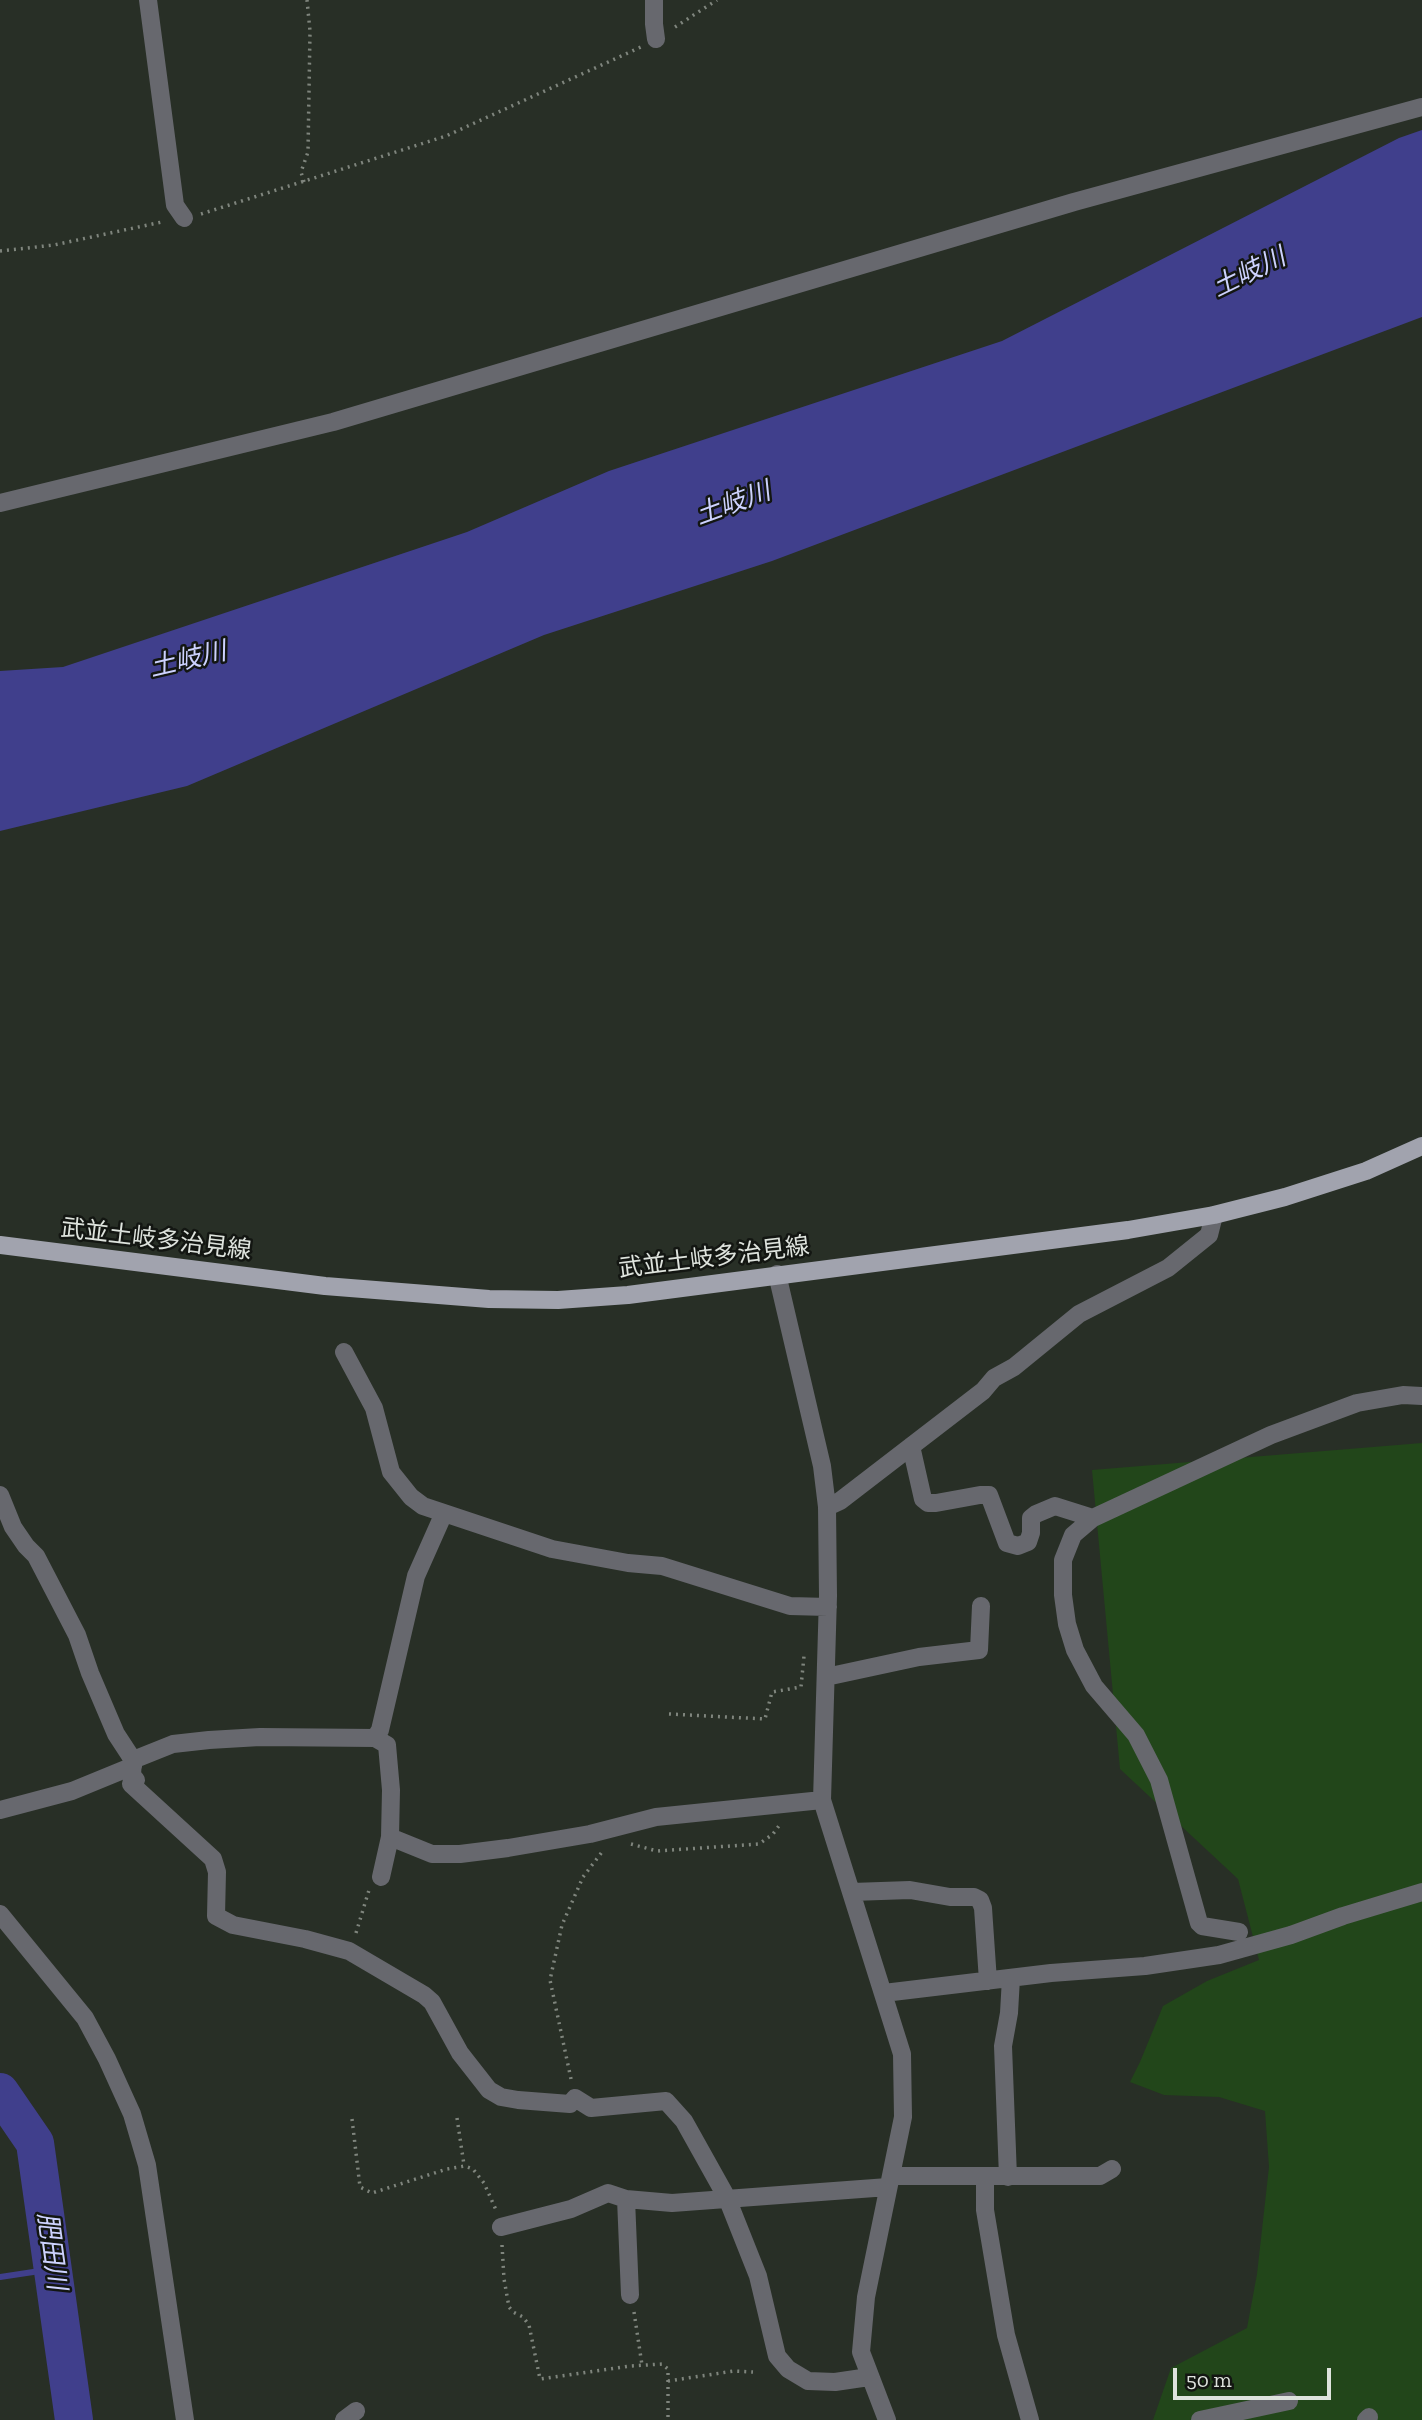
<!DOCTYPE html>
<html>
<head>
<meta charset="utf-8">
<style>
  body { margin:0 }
  #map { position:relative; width:1422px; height:2420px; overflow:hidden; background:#282f26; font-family:"Zilla Slab",serif }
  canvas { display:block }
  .scale { position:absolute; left:1173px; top:2368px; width:158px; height:32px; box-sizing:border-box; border:4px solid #dee3dd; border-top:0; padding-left:9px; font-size:21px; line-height:24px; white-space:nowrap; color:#dee3dd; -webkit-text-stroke:5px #131612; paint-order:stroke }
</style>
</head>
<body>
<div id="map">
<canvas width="1422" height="2420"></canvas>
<div class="scale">50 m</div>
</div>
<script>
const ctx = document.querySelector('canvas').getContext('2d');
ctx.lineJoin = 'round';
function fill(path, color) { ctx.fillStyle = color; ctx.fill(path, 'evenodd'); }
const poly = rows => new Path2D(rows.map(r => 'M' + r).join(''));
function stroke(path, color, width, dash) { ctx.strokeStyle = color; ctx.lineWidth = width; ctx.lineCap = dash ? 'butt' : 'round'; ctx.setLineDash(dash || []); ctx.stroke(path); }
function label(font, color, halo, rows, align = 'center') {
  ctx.font = font + ' "Zilla Slab","Noto Sans JP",serif'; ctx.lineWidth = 5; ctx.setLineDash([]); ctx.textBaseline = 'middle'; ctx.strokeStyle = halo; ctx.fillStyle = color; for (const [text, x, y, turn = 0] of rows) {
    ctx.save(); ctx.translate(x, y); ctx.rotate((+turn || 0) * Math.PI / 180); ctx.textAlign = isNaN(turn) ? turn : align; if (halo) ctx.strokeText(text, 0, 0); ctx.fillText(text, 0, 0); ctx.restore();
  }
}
const green = poly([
  [1422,1443,1422,2420,1153,2420,1171,2368,1247,2328,1257,2274,1269,2167,1265,2111,1219,2097,1164,2095,1130,2082,1140,2062,1163,2006,1207,1981,1259,1960,1238,1879,1120,1769,1092,1470]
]);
const water = poly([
  [1422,130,1422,317,772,561,544,635,187,786,0,831,0,671,63,667,467,532,609,471,1002,341,1399,138]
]);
const stream = poly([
  [0,2277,53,2269]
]);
const river = poly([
  [0,2092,35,2143,74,2420]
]);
const path = poly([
  [675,27,717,0],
  [304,182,301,172,308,152,310,31,307,0],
  [201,214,446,136,641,47],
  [0,251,54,245,162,222],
  [669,1714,765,1719,772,1692,801,1687,804,1656,807,1655],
  [631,1844,657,1851,759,1844,773,1834,781,1823],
  [356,1933,369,1890],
  [571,2079,550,1980,562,1925,583,1877,602,1852],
  [457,2118,464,2165],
  [352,2119,360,2187,372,2193,447,2169,465,2166,473,2169,484,2183,496,2210],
  [502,2245,504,2279,509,2307,513,2312,523,2317,529,2325,540,2379,630,2366,662,2364,668,2369,668,2420],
  [634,2312,642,2365],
  [668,2381,734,2371,753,2372]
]);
const minor = poly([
  [148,0,175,205,184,218],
  [654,0,654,24,656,39],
  [0,503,333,422,1074,202,1422,107],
  [777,1274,822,1466,827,1507,828,1596,822,1800,902,2054,903,2117,866,2297,861,2352,887,2420],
  [344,1352,374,1408,391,1472,411,1497,423,1506,552,1549,628,1563,662,1566,790,1606,828,1607],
  [911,1446,923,1499,928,1503,936,1503,980,1495,989,1495,1007,1543,1018,1546,1028,1542,1031,1533,1031,1518,1036,1514,1055,1506,1093,1518,1271,1435,1357,1403,1403,1395,1422,1396],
  [0,1495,13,1527,26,1546,36,1556,77,1635,90,1673,116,1734,133,1760,173,1744,209,1740,260,1737,375,1738,387,1745,391,1790,390,1837,381,1877],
  [827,1507,840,1501,983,1391,994,1378,1014,1367,1079,1314,1168,1268,1209,1235,1214,1215],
  [1093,1518,1073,1535,1063,1560,1063,1595,1067,1624,1075,1650,1094,1686,1136,1735,1159,1780,1199,1923,1202,1926,1239,1932],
  [826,1677,919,1657,979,1650,981,1606],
  [375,1738,380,1730,416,1576,444,1513],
  [133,1760,132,1775,136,1780,131,1784,213,1859,217,1872,216,1916,233,1925,305,1939,349,1951,424,1995,432,2002,460,2053,489,2090,501,2097,518,2100,570,2104,575,2098,591,2108,666,2101,684,2121,727,2198,758,2276,777,2356,788,2369,808,2381,835,2382,869,2377],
  [0,1810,72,1791,133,1766],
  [390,1837,432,1854,460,1854,508,1848,590,1834,656,1817,822,1800],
  [852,1892,910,1890,950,1897,974,1897,980,1900,983,1908,988,1981],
  [0,1914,85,2018,107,2059,132,2114,147,2165,185,2420],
  [884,1993,1051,1973,1145,1966,1219,1955,1291,1935,1343,1916,1422,1892],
  [891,2176,1100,2176,1112,2169],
  [985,2177,985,2210,1006,2335,1030,2420],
  [1008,2177,1003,2046,1009,2013,1011,1978],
  [626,2199,630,2295],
  [501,2227,571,2209,608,2193,626,2199,672,2203,888,2187],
  [344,2420,356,2411],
  [1200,2420,1289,2401],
  [1366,2420,1369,2417]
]);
const major = poly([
  [0,1245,325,1286,489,1299,558,1300,628,1295,1128,1230,1214,1215,1285,1197,1366,1171,1422,1146]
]);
const streetNames = [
  ["武並土岐多治見線",156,1240,7],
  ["武並土岐多治見線",714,1258,-7]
];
const waterNames = [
  ["土岐川",1249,273,-26],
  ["土岐川",733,504,-20],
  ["土岐川",188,660,-13],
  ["肥田川",51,2251,82]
];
fill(green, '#22461a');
fill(water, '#403f8c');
stroke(stream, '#403f8c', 6);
stroke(river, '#403f8c', 38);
stroke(path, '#7f857d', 3.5, [2, 5]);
stroke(minor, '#67686e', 18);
stroke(major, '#a1a3ae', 18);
label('24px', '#dee3dd', '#131612', streetNames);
label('italic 26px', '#cdd2fe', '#131612', waterNames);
</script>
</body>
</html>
